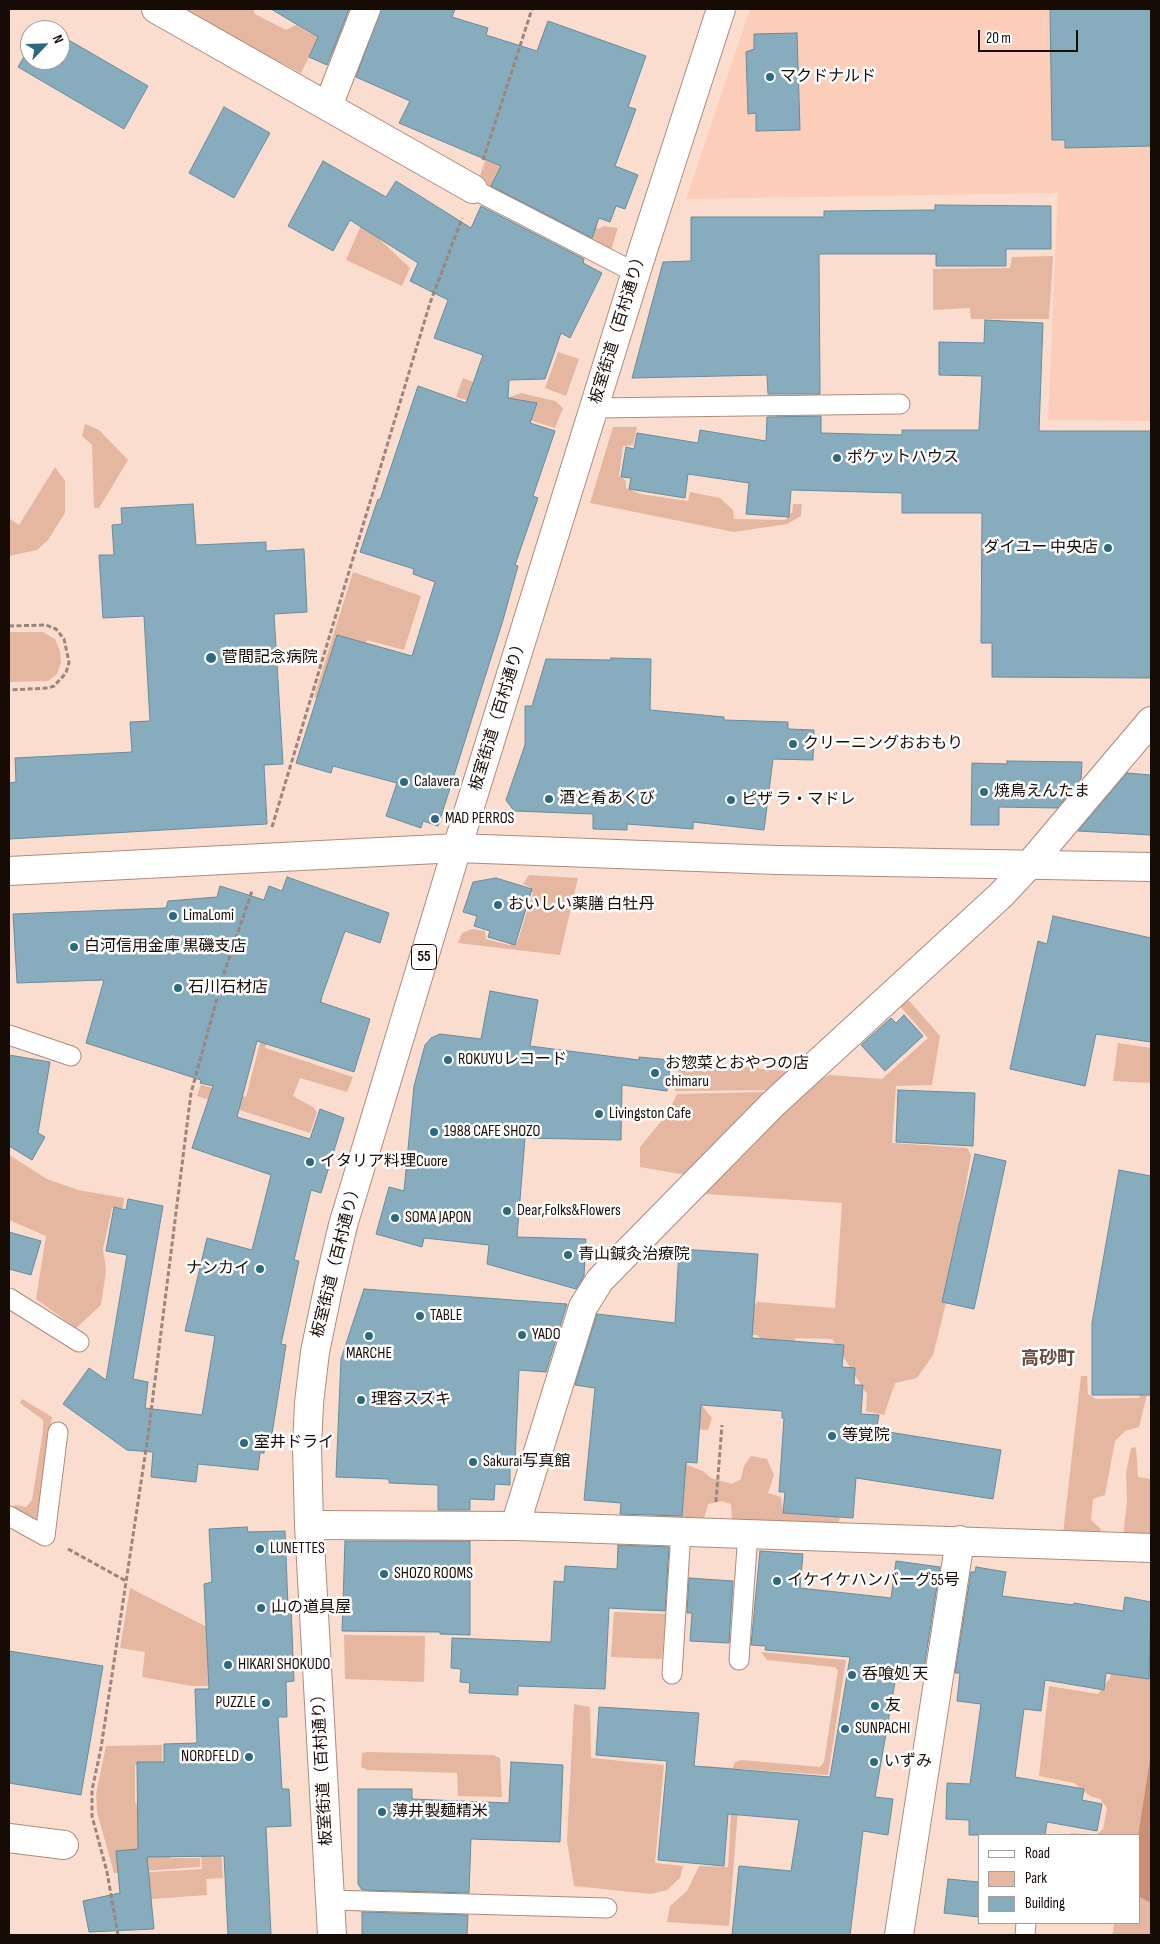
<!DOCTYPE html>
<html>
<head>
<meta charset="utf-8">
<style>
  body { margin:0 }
  #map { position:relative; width:1160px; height:1944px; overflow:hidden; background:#fbddcf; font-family:"Sofia Sans Condensed",sans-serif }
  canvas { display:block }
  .frame { position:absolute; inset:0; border:10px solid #170b06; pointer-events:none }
  .legend { position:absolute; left:978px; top:1834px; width:162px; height:90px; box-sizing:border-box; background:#fff; border:1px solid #a29d9b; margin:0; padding:6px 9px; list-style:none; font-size:15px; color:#170b06 }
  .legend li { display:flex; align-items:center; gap:10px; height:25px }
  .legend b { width:25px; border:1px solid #a29d9b }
  .north { position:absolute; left:20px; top:20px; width:50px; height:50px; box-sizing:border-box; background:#fff; border:1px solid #a29d9b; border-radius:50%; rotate:66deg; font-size:14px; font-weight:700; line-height:20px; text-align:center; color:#170b06 }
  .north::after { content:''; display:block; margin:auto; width:18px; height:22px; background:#2d6981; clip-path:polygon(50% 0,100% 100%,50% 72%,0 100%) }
  .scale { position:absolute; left:978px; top:30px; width:100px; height:22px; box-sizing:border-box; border:2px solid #170b06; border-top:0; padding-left:6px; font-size:15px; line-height:18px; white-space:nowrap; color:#170b06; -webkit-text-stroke:4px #fff; paint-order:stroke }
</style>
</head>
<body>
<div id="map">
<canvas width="1160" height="1944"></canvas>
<div class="frame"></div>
<ul class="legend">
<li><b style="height:6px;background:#fff"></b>Road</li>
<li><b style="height:14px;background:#e5b6a0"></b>Park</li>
<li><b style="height:14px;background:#86acbd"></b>Building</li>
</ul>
<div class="north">N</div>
<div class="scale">20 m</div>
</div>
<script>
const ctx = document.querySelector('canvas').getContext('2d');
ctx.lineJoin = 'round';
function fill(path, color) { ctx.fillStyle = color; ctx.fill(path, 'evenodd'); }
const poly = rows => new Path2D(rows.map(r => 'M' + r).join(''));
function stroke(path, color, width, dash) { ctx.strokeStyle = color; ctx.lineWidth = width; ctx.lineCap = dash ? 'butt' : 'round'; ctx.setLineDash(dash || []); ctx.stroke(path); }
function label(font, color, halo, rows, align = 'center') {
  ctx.font = font + ' "Sofia Sans Condensed","Noto Sans JP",sans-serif'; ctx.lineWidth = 5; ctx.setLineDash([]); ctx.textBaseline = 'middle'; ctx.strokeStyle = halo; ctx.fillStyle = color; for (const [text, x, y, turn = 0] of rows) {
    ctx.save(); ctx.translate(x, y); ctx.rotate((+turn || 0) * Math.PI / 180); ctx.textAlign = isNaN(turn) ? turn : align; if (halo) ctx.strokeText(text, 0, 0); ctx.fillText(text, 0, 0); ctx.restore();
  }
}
const built = poly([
  [750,9,1151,9,1151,421,1048,420,1058,193,686,199]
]);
const green = poly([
  [177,9,253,9,255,14,286,30,296,25,318,38,338,14,350,20,334,56,314,47,301,73,278,61,273,66],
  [518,61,506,188,599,229,604,226,618,228,609,256,476,188],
  [362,223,410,268,402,286,346,260],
  [1053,256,1049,319,971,319,970,308,933,310,933,269,1010,268,1012,257],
  [558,352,579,359,566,396,545,388],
  [463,378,510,397,521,393,555,401,563,408,555,428,456,397],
  [85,424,99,430,128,460,99,508,94,508,92,445,82,436],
  [613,427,637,427,633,445,623,446,619,476,626,481,626,488,640,494,688,501,690,492,720,498,733,510,734,519,785,520,792,512,793,504,802,504,801,516,787,524,734,532,590,503],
  [55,467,65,481,65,513,48,540,37,550,9,556,9,518,19,525],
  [353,572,421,596,404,650,367,640,355,679,385,719,314,697],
  [9,632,43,632,55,639,60,651,61,663,57,674,48,681,9,682],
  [529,875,578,878,560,955,458,943,462,933,472,929,485,931,486,939,509,945,517,943,533,893,530,887,523,884],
  [269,982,323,998,318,1012,280,1001,265,1048,353,1077,347,1092,300,1078,293,1096,313,1107,317,1112,310,1133,197,1096,201,1085,246,1097,262,1035],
  [905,996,940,1036,932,1085,896,1086,892,1143,967,1148,971,1155,945,1307,933,1355,917,1378,895,1383,884,1415,866,1411,867,1394,832,1339,796,1338,788,1353,765,1343,757,1335,695,1330,696,1398,712,1418,708,1430,692,1429,687,1465,703,1471,711,1478,732,1484,741,1479,744,1466,751,1456,767,1459,774,1475,768,1493,781,1497,783,1513,840,1517,838,1526,732,1520,731,1504,722,1501,708,1504,704,1518,657,1517,680,1319,752,1311,757,1302,835,1308,842,1203,705,1194,698,1177,640,1167,640,1147,668,1113,677,1094,763,1092,793,1089,830,1075,882,1079,928,1038,898,1004],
  [1118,1043,1151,1048,1151,1083,1113,1081],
  [680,1060,791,1072,770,1090,675,1091],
  [9,1155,47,1179,78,1190,124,1198,123,1208,112,1208,103,1249,106,1271,101,1305,76,1328,36,1299,46,1236,9,1220],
  [1145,1369,1151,1369,1151,1378,1139,1427,1125,1431,1115,1441,1105,1495,1093,1499,1091,1520,1101,1529,1099,1537,1063,1534,1081,1376,1087,1376,1088,1394,1096,1399,1139,1398,1143,1389],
  [22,1399,52,1417,40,1510,35,1521,12,1510,15,1505,26,1507,32,1500,43,1431,43,1420,20,1403],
  [1136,1447,1138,1477,1151,1479,1151,1539,1123,1537,1127,1501,1126,1473,1131,1448],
  [130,1588,219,1633,207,1646,209,1686,192,1686,142,1677,145,1652,120,1648],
  [614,1612,666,1614,662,1659,611,1657],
  [344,1635,425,1636,424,1682,345,1679],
  [761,1652,846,1660,828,1775,741,1769,729,1926,667,1922,670,1906,687,1891,699,1866,728,1867,732,1797,702,1793,704,1766,733,1768,735,1762,741,1760,820,1767,824,1762,838,1670,834,1667,767,1660],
  [1126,1660,1151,1664,1151,1752,1138,1835,1069,1835,1071,1833,1096,1835,1103,1829,1107,1808,1100,1799,1090,1796,1074,1783,1039,1776,1049,1686,1098,1694,1110,1678,1113,1662],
  [574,1704,590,1707,591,1758,664,1765,655,1863,683,1866,680,1878,667,1890,651,1894,574,1886,567,1841],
  [162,1745,162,1764,135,1765,135,1802,171,1858,200,1858,200,1867,114,1873,97,1812,96,1794,106,1746],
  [368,1752,493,1755,500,1758,502,1797,458,1796,457,1773,367,1770,361,1767,362,1753],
  [220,1835,223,1878,206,1879,207,1895,138,1900,136,1873,202,1869,200,1836],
  [1139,1897,1151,1903,1151,1935,1110,1935,1113,1933,1114,1923,1139,1923]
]);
const forest = poly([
  [1151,1752,1151,1903,1139,1897,1138,1835]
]);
const building = poly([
  [271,9,349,9,327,65,309,57,318,37,271,9],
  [381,9,455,9,452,17,488,28,486,35,537,51,548,21,646,56,628,107,636,109,615,166,638,175,625,209,616,206,610,222,599,218,592,238,491,186,501,166,399,123,410,101,356,77,381,9],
  [1050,9,1151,9,1151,146,1065,148,1065,140,1052,140,1050,9],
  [797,33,800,130,756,131,756,113,748,114,746,52,754,49,754,34,797,33],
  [60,35,148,86,124,129,18,67,30,46,30,60,60,60,60,35],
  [224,107,270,133,234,198,189,173,224,107],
  [323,161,386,197,396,181,471,228,481,206,584,259,583,263,602,273,570,338,561,333,545,379,509,380,508,398,537,403,530,423,555,431,533,496,538,498,515,565,518,566,503,620,438,826,423,821,421,828,386,816,397,783,333,766,331,773,296,763,337,635,412,656,435,582,413,574,414,569,360,552,378,499,380,500,418,386,466,403,483,355,434,338,448,300,410,281,418,263,350,220,333,251,288,226,323,161],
  [935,205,1051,206,1051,249,1006,249,1006,266,936,266,936,254,819,254,820,394,768,394,767,375,632,378,663,262,691,261,691,217,824,217,824,211,935,210,935,205],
  [985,320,1043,323,1039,431,1151,431,1151,678,992,677,992,643,981,643,982,513,902,513,902,493,791,490,789,517,746,514,749,483,688,474,685,498,629,489,631,478,621,477,626,447,634,449,637,433,698,443,700,430,766,441,767,417,821,416,821,433,902,435,902,430,979,430,982,376,939,375,939,342,984,343,985,320],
  [193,504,196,545,266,542,266,551,304,549,307,612,274,614,283,764,264,765,267,824,9,839,9,783,16,782,15,758,132,752,130,722,150,721,144,616,103,618,99,555,114,555,112,525,122,524,121,508,193,504],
  [611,658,651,659,650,710,724,717,724,720,788,722,788,729,814,730,813,760,773,759,764,830,693,822,693,829,627,824,627,830,593,829,593,814,514,811,506,800,525,745,525,706,532,706,546,659,611,660,611,658],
  [1007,761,1082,762,1081,779,1057,808,999,807,999,825,971,825,972,763,1007,764,1007,761],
  [1127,773,1151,775,1151,835,1078,831,1127,773],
  [287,877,389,913,380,943,345,931,320,1002,370,1019,354,1072,257,1041,237,1117,310,1139,320,1109,344,1118,321,1193,311,1190,294,1260,299,1261,281,1344,286,1345,272,1434,266,1433,264,1453,260,1453,258,1470,198,1464,196,1482,151,1477,153,1452,127,1450,63,1404,89,1368,106,1380,127,1255,106,1251,114,1207,126,1210,128,1199,163,1206,133,1379,148,1382,145,1408,202,1415,215,1336,185,1331,207,1238,252,1250,271,1175,192,1148,213,1086,200,1083,201,1080,86,1043,104,980,17,983,13,914,166,908,168,901,217,897,220,886,264,900,269,886,282,891,287,877],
  [496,878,532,889,515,945,488,937,490,931,474,926,477,916,463,912,473,882,496,878],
  [1053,916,1151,938,1151,1042,1096,1034,1085,1086,1010,1069,1038,941,1047,944,1053,916],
  [490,991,538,1000,530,1046,639,1060,639,1057,671,1060,667,1091,622,1085,621,1140,525,1138,517,1237,586,1239,584,1276,576,1289,487,1264,489,1245,424,1238,422,1247,376,1234,389,1187,404,1191,414,1086,425,1045,431,1038,440,1034,481,1039,490,991],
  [904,1015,923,1036,885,1071,861,1045,891,1018,896,1023,904,1015],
  [9,1055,50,1062,38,1133,45,1137,32,1160,9,1146,9,1055],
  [898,1090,975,1093,973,1146,896,1142,898,1090],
  [975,1154,1006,1161,974,1309,942,1302,975,1154],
  [1119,1170,1151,1176,1151,1395,1092,1395,1092,1323,1119,1170],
  [9,1232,41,1241,31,1275,9,1269,9,1232],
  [679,1249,758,1254,752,1338,844,1345,842,1367,855,1368,854,1385,863,1385,861,1414,879,1415,876,1430,1001,1450,993,1499,856,1478,853,1518,783,1513,785,1492,779,1492,784,1418,782,1418,782,1411,701,1405,697,1463,686,1462,682,1516,620,1514,621,1503,584,1500,595,1388,575,1385,597,1314,675,1323,679,1249],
  [364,1289,567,1304,546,1372,519,1370,515,1462,510,1462,510,1485,495,1484,494,1500,470,1499,470,1510,438,1510,438,1485,389,1483,389,1479,336,1477,341,1359,364,1289],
  [247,1527,248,1532,285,1531,288,1607,291,1607,294,1681,286,1682,287,1717,278,1717,282,1789,289,1789,291,1826,266,1827,271,1935,228,1935,224,1856,147,1857,154,1929,89,1932,83,1901,120,1893,116,1851,138,1849,137,1762,164,1762,164,1744,197,1743,195,1689,209,1689,204,1584,212,1582,209,1529,247,1527],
  [345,1541,470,1541,470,1635,440,1634,440,1632,342,1631,345,1541],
  [618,1545,669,1547,665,1611,609,1608,605,1689,518,1686,518,1695,469,1693,470,1683,460,1682,461,1669,451,1668,452,1638,551,1642,554,1581,564,1582,565,1566,617,1569,618,1545],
  [760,1551,803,1554,800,1588,891,1598,896,1561,940,1567,924,1668,898,1665,875,1797,893,1799,888,1835,863,1831,850,1935,732,1935,739,1866,791,1871,799,1820,728,1814,724,1866,658,1860,667,1761,596,1755,599,1707,699,1713,694,1766,830,1777,850,1657,765,1650,766,1646,751,1645,760,1551],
  [976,1567,1006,1572,1002,1596,1074,1605,1074,1603,1123,1611,1125,1597,1151,1602,1149,1679,1106,1673,1104,1690,1045,1680,1041,1711,1024,1709,1015,1777,1084,1789,1082,1800,1102,1804,1097,1831,1047,1822,1045,1835,969,1835,969,1820,946,1819,947,1783,970,1784,981,1704,957,1701,960,1673,955,1673,971,1572,975,1572,976,1567],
  [689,1578,733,1581,729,1643,690,1641,692,1613,687,1613,689,1578],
  [9,1651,103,1666,81,1795,9,1783,9,1651],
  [511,1762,563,1765,560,1842,471,1839,469,1893,362,1890,358,1884,358,1789,412,1789,412,1799,509,1803,511,1762],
  [948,1879,979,1882,979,1917,944,1913,948,1879],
  [362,1912,468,1915,467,1935,362,1935,362,1912]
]);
const path = poly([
  [483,160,532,9],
  [9,626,46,625,56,629,64,639,69,662,66,673,54,686,48,688,9,690],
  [272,827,430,303,462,218],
  [716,1502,722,1425],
  [68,1549,126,1581],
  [118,1935,107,1872,92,1816,92,1790,101,1748,148,1436,191,1093,224,973,252,891]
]);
const service = poly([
  [473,189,636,273],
  [594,408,900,404],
  [9,1035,71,1056],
  [9,1298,79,1342],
  [9,1516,45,1536,58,1432],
  [739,1660,748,1533],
  [672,1674,681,1531],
  [330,1900,607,1908],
  [1025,1935,1026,1923]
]);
const minor = poly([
  [156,9,473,189],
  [328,106,366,9],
  [309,1525,515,1526,1151,1548],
  [515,1526,583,1307,600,1280,773,1104,1001,895,1030,864,1151,721],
  [9,1838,64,1845],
  [899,1935,960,1540]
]);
const tertiary = poly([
  [9,871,457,848,776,860,1151,867]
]);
const primary = poly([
  [332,1935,309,1525,307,1447,309,1403,315,1352,328,1289,343,1225,457,848,642,253,721,9]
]);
const markers = [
  [770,77,5,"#2d6981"],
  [837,458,5,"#2d6981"],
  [1108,548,5,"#2d6981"],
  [211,658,6,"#2d6981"],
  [793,744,5,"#2d6981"],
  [404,782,5,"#2d6981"],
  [984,792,5,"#2d6981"],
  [549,799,5,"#2d6981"],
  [731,800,5,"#2d6981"],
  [435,819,5,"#2d6981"],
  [498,905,5,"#2d6981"],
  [173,916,5,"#2d6981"],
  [74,947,5,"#2d6981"],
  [178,988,5,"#2d6981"],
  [448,1060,5,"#2d6981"],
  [655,1073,5,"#2d6981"],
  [599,1114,5,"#2d6981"],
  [434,1132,5,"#2d6981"],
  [310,1162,5,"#2d6981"],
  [507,1211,5,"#2d6981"],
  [395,1218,5,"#2d6981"],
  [568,1255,5,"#2d6981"],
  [260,1269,5,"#2d6981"],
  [420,1316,5,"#2d6981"],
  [522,1335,5,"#2d6981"],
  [369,1336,5,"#2d6981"],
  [361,1400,5,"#2d6981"],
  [832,1436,5,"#2d6981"],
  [244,1443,5,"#2d6981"],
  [473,1462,5,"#2d6981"],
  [260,1549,5,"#2d6981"],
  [384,1574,5,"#2d6981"],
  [777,1581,5,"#2d6981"],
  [261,1608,5,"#2d6981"],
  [228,1665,5,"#2d6981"],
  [852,1675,5,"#2d6981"],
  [266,1703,5,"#2d6981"],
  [875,1706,5,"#2d6981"],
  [845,1729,5,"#2d6981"],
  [249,1757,5,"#2d6981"],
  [874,1762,5,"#2d6981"],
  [382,1812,5,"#2d6981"]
];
const shields = [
  [424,957,25]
];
const shieldNames = [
  ["55",424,957]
];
const poiNames = [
  ["マクドナルド",780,77],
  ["ポケットハウス",847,458],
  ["ダイユー 中央店",1098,548,"right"],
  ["菅間記念病院",222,658],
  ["クリーニングおおもり",803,744],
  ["Calavera",414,782],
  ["焼鳥えんたま",994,792],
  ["酒と肴あくび",559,799],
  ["ピザ ラ・マドレ",741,800],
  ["MAD PERROS",445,819],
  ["おいしい薬膳 白牡丹",508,905],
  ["LimaLomi",183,916],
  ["白河信用金庫 黒磯支店",84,947],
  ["石川石材店",188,988],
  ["ROKUYUレコード",458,1060],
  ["お惣菜とおやつの店",665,1064],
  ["chimaru",665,1082],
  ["Livingston Cafe",609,1114],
  ["1988 CAFE SHOZO",444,1132],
  ["イタリア料理Cuore",320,1162],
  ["Dear,Folks&Flowers",517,1211],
  ["SOMA JAPON",405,1218],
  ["青山鍼灸治療院",578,1255],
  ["ナンカイ",250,1269,"right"],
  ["TABLE",430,1316],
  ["YADO",532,1335],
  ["MARCHE",369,1354,"center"],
  ["理容スズキ",371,1400],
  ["等覚院",842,1436],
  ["室井ドライ",254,1443],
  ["Sakurai写真館",483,1462],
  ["LUNETTES",270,1549],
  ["SHOZO ROOMS",394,1574],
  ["イケイケハンバーグ55号",787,1581],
  ["山の道具屋",271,1608],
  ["HIKARI SHOKUDO",238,1665],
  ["呑喰処 天",862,1675],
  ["PUZZLE",256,1703,"right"],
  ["友",885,1706],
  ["SUNPACHI",855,1729],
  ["NORDFELD",239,1757,"right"],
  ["いずみ",884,1762],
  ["薄井製麺精米",392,1812]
];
const streetNames = [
  ["板室街道（百村通り）",619,327,-73],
  ["板室街道（百村通り）",499,714,-73],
  ["板室街道（百村通り）",337,1260,-76],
  ["板室街道（百村通り）",323,1766,-93]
];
const neighbourhoodNames = [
  ["高砂町",1048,1359]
];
fill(built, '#fcceb9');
fill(green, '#e5b6a0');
fill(forest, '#c99074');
fill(building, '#86acbd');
stroke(building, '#668c9c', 1);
stroke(service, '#ae8b7b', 21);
stroke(minor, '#ae8b7b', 30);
stroke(tertiary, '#ae8b7b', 30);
stroke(primary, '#ae8b7b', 30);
stroke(path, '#9c857b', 3, [5, 2.5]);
stroke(service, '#fff', 19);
stroke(minor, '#fff', 28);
stroke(tertiary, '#fff', 28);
stroke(primary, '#fff', 28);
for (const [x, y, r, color] of markers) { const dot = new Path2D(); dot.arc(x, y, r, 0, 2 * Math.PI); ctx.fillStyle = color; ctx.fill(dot); stroke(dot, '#fff', 2); }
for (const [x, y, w] of shields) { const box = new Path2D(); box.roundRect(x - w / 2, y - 12.5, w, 25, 4); ctx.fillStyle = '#fff'; ctx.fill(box); stroke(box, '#170b06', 1); }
label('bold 15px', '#170b06', null, shieldNames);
label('16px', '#170b06', '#fff', poiNames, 'left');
label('16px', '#170b06', '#fff', streetNames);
label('bold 18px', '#6d4d3e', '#fff', neighbourhoodNames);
</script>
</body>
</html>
